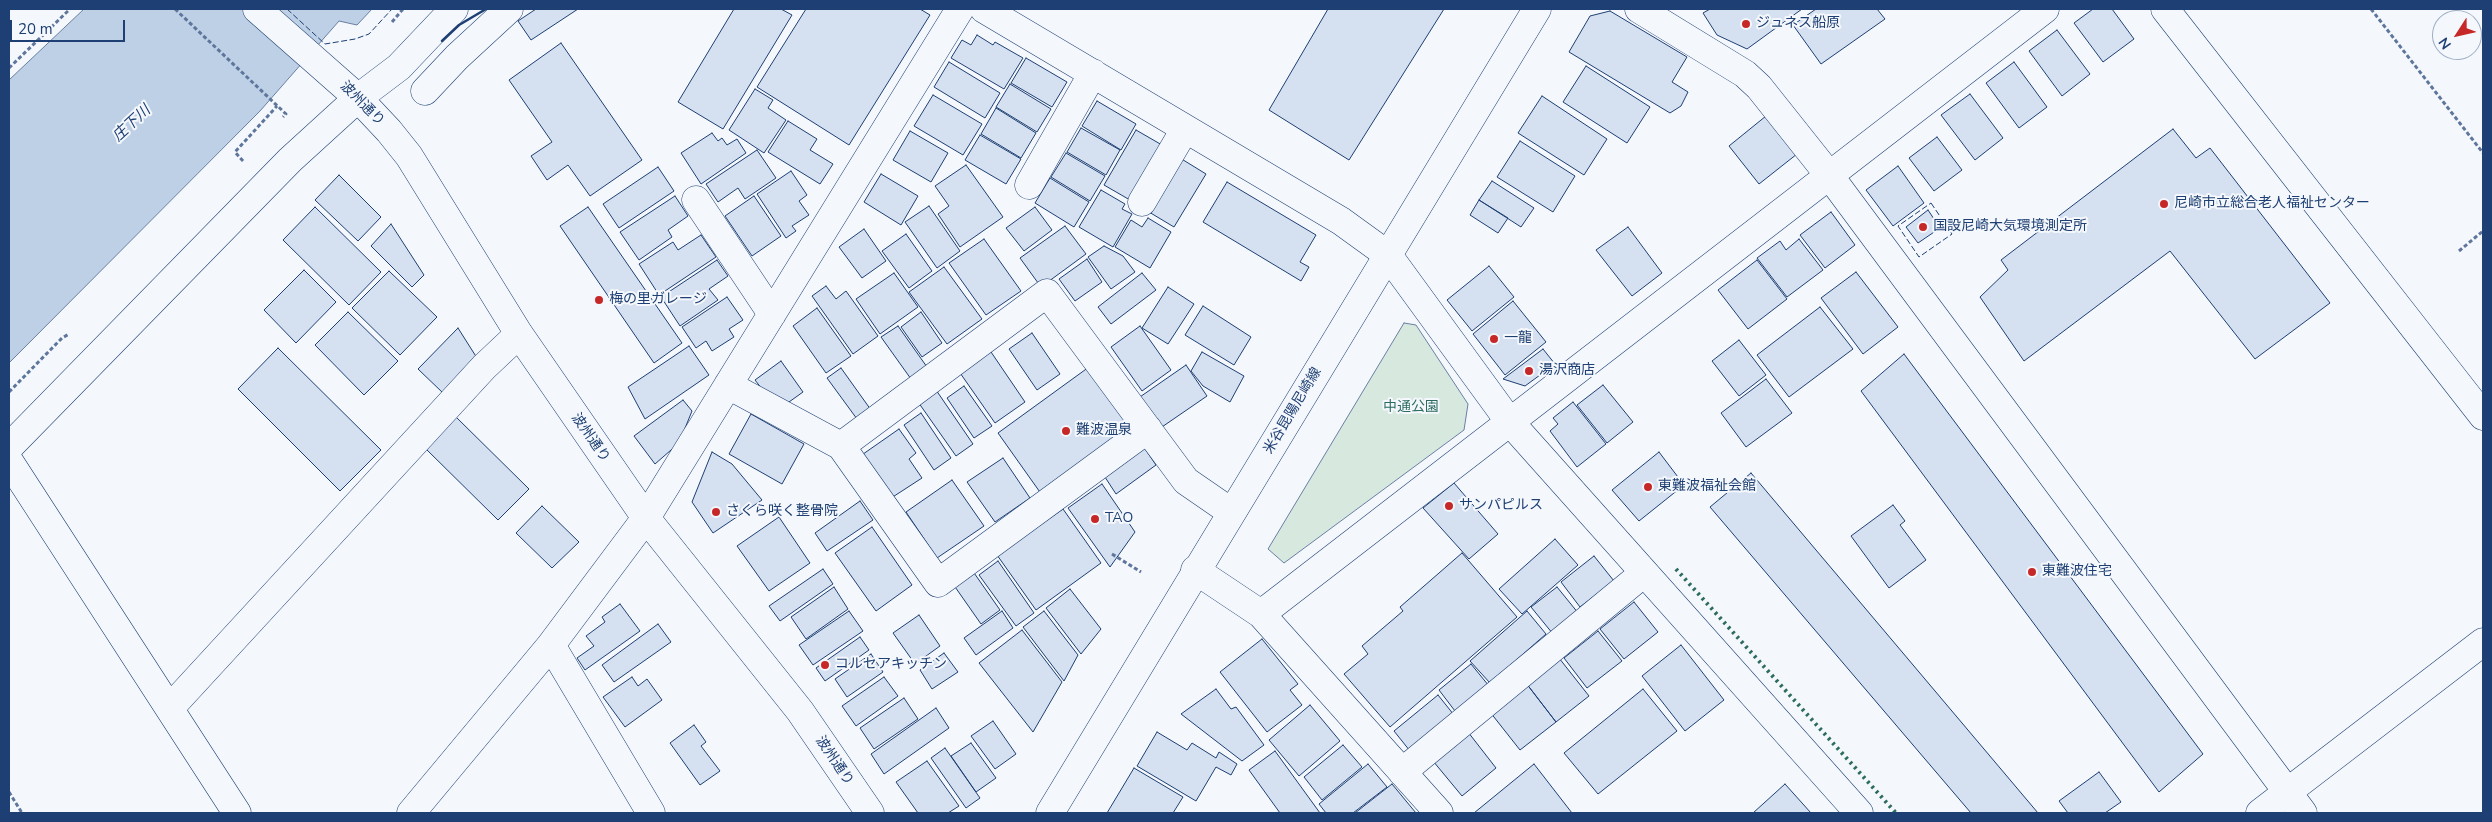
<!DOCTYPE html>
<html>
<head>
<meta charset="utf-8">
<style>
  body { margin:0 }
  #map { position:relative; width:2492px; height:822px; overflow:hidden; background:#f4f7fb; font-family:"Nunito Sans",sans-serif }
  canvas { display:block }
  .frame { position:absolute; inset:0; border:10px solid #1d3f73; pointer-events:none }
  .north { position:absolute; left:2432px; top:10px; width:50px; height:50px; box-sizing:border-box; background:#f4f7fb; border:1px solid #9eadc5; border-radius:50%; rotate:235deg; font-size:14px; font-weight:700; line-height:20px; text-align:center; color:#1d3f73 }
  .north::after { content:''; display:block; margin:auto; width:18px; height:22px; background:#c62828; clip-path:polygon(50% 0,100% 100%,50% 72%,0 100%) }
  .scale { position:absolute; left:10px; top:20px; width:115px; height:22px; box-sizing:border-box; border:2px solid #1d3f73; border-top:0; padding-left:6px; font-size:15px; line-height:18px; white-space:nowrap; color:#1d3f73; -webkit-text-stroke:4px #f4f7fb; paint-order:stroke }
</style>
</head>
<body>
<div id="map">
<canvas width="2492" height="822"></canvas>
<div class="frame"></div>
<div class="north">N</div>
<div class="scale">20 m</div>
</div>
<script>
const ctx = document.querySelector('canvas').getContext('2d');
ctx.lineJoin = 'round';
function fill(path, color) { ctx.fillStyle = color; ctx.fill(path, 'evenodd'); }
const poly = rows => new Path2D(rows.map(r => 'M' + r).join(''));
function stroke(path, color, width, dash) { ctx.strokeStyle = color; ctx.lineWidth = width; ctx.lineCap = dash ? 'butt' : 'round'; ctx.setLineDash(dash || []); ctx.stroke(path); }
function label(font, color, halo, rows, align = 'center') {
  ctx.font = font + ' "Nunito Sans","Noto Sans JP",sans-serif'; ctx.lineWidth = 4; ctx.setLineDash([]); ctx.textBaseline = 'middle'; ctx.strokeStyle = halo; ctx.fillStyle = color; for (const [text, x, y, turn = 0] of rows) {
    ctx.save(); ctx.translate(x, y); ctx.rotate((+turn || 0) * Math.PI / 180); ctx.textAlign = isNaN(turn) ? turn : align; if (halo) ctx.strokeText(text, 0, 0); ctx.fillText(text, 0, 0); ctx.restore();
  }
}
const green = poly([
  [1404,323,1416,325,1468,404,1464,430,1284,563,1268,549,1404,323]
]);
const water = poly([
  [84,9,372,9,357,25,339,21,260,111,9,363,9,80,84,9]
]);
const building = poly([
  [536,9,578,9,531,40,518,21,536,9],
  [734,9,781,9,792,15,723,129,678,102,734,9],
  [806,9,920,9,930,15,849,145,757,87,806,9],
  [1328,9,1444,9,1349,160,1269,110,1328,9],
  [1710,9,1802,9,1747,49,1717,35,1703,13,1710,9],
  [1816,9,1877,9,1885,19,1821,64,1793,25,1816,9],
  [2093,9,2112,9,2134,39,2103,62,2074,23,2093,9],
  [1610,11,1687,57,1672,82,1688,92,1681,106,1670,113,1569,52,1590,16,1610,11],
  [2057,30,2090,74,2062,96,2029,51,2057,30],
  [977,35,993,45,995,42,1023,58,1004,89,951,58,962,40,971,45,977,35],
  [561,43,642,160,590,196,568,165,547,180,531,156,552,142,509,80,561,43],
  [1026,58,1067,82,1052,107,1011,83,1026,58],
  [949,62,1000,93,985,118,934,87,949,62],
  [2014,62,2047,107,2019,128,1986,83,2014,62],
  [1586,66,1650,107,1627,143,1563,102,1586,66],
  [1010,84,1051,109,1037,132,996,107,1010,84],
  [755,89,773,100,768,108,786,120,764,153,729,130,755,89],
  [1970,94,2003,138,1975,160,1941,115,1970,94],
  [933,95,982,124,963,155,914,126,933,95],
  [1542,96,1607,139,1584,175,1518,133,1542,96],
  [1097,101,1136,124,1121,150,1082,126,1097,101],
  [996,108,1036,133,1021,158,981,134,996,108],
  [1766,116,1797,154,1759,184,1729,146,1766,116],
  [788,121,817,139,810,150,833,164,820,184,768,152,788,121],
  [1081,128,1120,150,1106,175,1067,152,1081,128],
  [2173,129,2196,158,2210,148,2330,303,2255,359,2170,251,2024,361,1980,297,2008,270,2001,260,2173,129],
  [1136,130,1162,145,1130,200,1104,185,1136,130],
  [910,131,948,153,931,182,893,160,910,131],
  [712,133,718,141,722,138,727,145,737,139,746,153,701,184,681,153,712,133],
  [980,135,1021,159,1006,184,965,160,980,135],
  [1937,137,1962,170,1934,191,1909,158,1937,137],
  [1520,141,1575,176,1553,212,1497,177,1520,141],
  [757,150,776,178,745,199,738,188,718,202,706,184,757,150],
  [1066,153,1105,176,1090,201,1051,177,1066,153],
  [1180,158,1206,174,1174,227,1149,212,1180,158],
  [966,165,1003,217,960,247,938,214,949,206,935,186,966,165],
  [1898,166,1924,203,1893,226,1866,190,1898,166],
  [658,167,674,191,619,228,603,204,658,167],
  [791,171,807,195,799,201,809,215,792,226,796,231,786,238,757,194,791,171],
  [881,174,918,196,901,225,864,202,881,174],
  [339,175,381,217,358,241,315,200,339,175],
  [1050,178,1089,202,1074,227,1035,203,1050,178],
  [1492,181,1534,208,1521,227,1479,200,1492,181],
  [1227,182,1316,235,1300,262,1309,267,1301,281,1203,222,1227,182],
  [1101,190,1125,204,1122,209,1132,214,1113,247,1079,227,1101,190],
  [675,196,688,216,668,230,672,237,639,260,620,232,675,196],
  [754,196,781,236,752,256,725,216,754,196],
  [1479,200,1508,218,1498,233,1470,215,1479,200],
  [929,206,960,251,937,268,905,222,929,206],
  [315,207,381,272,349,305,283,240,315,207],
  [588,207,682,343,654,363,560,226,588,207],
  [1035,207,1052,230,1024,251,1006,228,1035,207],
  [1928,210,1940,228,1918,243,1906,227,1928,210],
  [1831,212,1855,245,1825,268,1800,235,1831,212],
  [1148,218,1171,232,1150,268,1115,247,1131,220,1142,227,1148,218],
  [391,224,424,275,412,287,371,246,391,224],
  [1065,226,1086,254,1041,287,1020,258,1065,226],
  [1628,227,1662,273,1632,296,1596,250,1628,227],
  [864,229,886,261,862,278,839,247,864,229],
  [906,234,932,271,909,288,882,251,906,234],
  [701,235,716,257,659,295,639,264,673,242,678,250,701,235],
  [984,239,1021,291,986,315,949,263,984,239],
  [1799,239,1823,270,1787,297,1757,258,1780,241,1786,250,1799,239],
  [1104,246,1123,256,1135,272,1111,289,1088,257,1104,246],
  [1087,259,1102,282,1075,301,1059,279,1087,259],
  [717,260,728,276,709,289,718,300,680,326,661,297,717,260],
  [1757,260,1787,299,1748,329,1718,290,1757,260],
  [1489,266,1514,297,1472,331,1447,300,1489,266],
  [944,267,982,319,947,344,909,292,944,267],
  [304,270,336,302,296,343,264,310,304,270],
  [389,271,437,317,400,355,352,308,389,271],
  [1856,272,1898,327,1863,354,1821,298,1856,272],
  [894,273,918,307,880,334,856,299,894,273],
  [1142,273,1156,290,1111,324,1098,307,1142,273],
  [826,286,836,299,846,291,878,336,853,354,812,296,826,286],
  [1168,287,1194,304,1168,344,1142,328,1168,287],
  [727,297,743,320,729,329,734,337,712,351,706,341,696,348,682,327,727,297],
  [1513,301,1546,342,1505,375,1473,334,1513,301],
  [1203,306,1251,337,1234,365,1185,335,1203,306],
  [1820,307,1853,349,1789,397,1757,355,1820,307],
  [817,308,851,356,826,373,793,326,817,308],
  [348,312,398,361,364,395,315,345,348,312],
  [921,312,942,343,922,357,901,327,921,312],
  [898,326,927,367,911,379,881,337,898,326],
  [1140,326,1171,370,1142,391,1111,347,1140,326],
  [458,328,477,358,443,393,418,369,458,328],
  [1032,333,1060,374,1037,390,1009,349,1032,333],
  [1739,340,1766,375,1739,396,1712,361,1739,340],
  [689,346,709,375,645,419,628,387,689,346],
  [278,348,381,450,340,491,238,389,278,348],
  [989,349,1025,402,995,423,958,370,989,349],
  [1543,349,1555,364,1525,386,1503,379,1543,349],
  [1202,352,1244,376,1230,402,1203,386,1191,371,1202,352],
  [1904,354,2203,754,2159,792,1861,391,1904,354],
  [781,361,803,392,782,407,769,398,755,380,781,361],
  [1186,365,1207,396,1159,429,1137,399,1186,365],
  [1089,367,1134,430,1042,495,998,433,1089,367],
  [841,368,871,410,857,419,827,378,841,368],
  [1766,379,1792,413,1746,447,1721,413,1766,379],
  [1603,385,1633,422,1607,443,1577,405,1603,385],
  [964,386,992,426,974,438,947,398,964,386],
  [934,387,973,444,956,456,916,399,934,387],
  [683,400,692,411,679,443,655,464,634,436,683,400],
  [1573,402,1606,444,1577,467,1550,431,1558,424,1553,418,1573,402],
  [921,413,951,458,934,470,904,425,921,413],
  [751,414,804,444,782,484,729,454,751,414],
  [456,417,529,489,498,520,425,448,456,417],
  [899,429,916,453,909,459,922,478,885,502,856,459,899,429],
  [1143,446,1156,465,1116,494,1103,474,1143,446],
  [712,452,732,464,762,500,713,533,692,502,712,452],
  [1659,452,1684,485,1639,521,1612,490,1659,452],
  [1003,458,1030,498,995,522,967,482,1003,458],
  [1751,473,2038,813,1971,813,1710,507,1751,473],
  [952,480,984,526,937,558,906,512,952,480],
  [1454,483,1498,534,1469,559,1423,508,1454,483],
  [1102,484,1135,532,1110,567,1068,508,1102,484],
  [860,501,873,520,827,551,815,533,860,501],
  [1893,505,1905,521,1900,525,1926,560,1889,588,1851,536,1893,505],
  [542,506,579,542,552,568,516,533,542,506],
  [1063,509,1101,563,1036,610,997,555,1063,509],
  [779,517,810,563,769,591,737,546,779,517],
  [872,527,912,585,876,611,835,553,872,527],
  [1555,539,1578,565,1522,614,1499,589,1555,539],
  [1462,553,1517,617,1390,727,1344,674,1368,654,1362,646,1403,611,1400,607,1462,553],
  [1594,556,1614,581,1580,607,1561,582,1594,556],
  [998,561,1034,613,1016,626,979,575,998,561],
  [823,569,833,584,780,621,769,606,823,569],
  [972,570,1000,610,981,624,953,584,972,570],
  [834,587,848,609,806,639,791,617,834,587],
  [1557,587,1579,614,1553,634,1531,607,1557,587],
  [1070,589,1101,629,1081,654,1046,608,1070,589],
  [1634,602,1658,632,1624,659,1600,629,1634,602],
  [620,604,640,631,585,670,577,658,594,646,586,636,605,622,602,617,620,604],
  [849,611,863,631,813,665,799,645,849,611],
  [1002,611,1013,628,976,655,964,638,1002,611],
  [1044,611,1078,655,1064,681,1023,627,1044,611],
  [1527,611,1546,634,1490,683,1470,661,1527,611],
  [919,615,940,646,915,664,893,633,919,615],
  [658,624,671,642,614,682,602,665,658,624],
  [1022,630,1062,682,1033,732,979,663,1022,630],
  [1598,631,1622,661,1587,688,1564,658,1598,631],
  [860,637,869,650,825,681,816,668,860,637],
  [1262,639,1298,684,1290,690,1302,705,1267,732,1220,672,1262,639],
  [1681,645,1724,700,1685,731,1642,676,1681,645],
  [944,653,958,672,932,689,920,670,944,653],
  [871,654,883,672,847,697,835,679,871,654],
  [1559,658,1589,696,1556,722,1526,683,1559,658],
  [1471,664,1489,686,1455,711,1439,690,1471,664],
  [632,677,638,686,647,679,662,700,625,727,603,697,632,677],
  [884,677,898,696,856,726,842,706,884,677],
  [1526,683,1556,722,1520,750,1490,712,1526,683],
  [1216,689,1231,709,1236,707,1264,745,1242,761,1181,714,1216,689],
  [1643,689,1677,731,1598,794,1564,753,1643,689],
  [1438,695,1454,715,1410,751,1394,731,1438,695],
  [904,698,918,719,874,749,860,728,904,698],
  [1310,705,1340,741,1299,776,1269,740,1310,705],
  [936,708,949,728,884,774,871,754,936,708],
  [993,721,1016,754,995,769,971,736,993,721],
  [694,725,706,742,701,746,720,771,700,785,670,743,694,725],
  [1157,732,1187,750,1192,743,1216,758,1219,752,1237,764,1231,775,1216,767,1196,801,1137,766,1157,732],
  [1468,732,1496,768,1462,796,1433,761,1468,732],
  [971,743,996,778,976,792,951,756,971,743],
  [1343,745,1362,767,1322,800,1304,777,1343,745],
  [945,748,980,798,966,808,931,758,945,748],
  [1275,751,1320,813,1280,813,1249,770,1275,751],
  [927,761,959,806,948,813,918,813,896,782,927,761],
  [1368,764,1387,787,1353,813,1326,813,1319,804,1368,764],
  [1534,764,1572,813,1474,813,1534,764],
  [1134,768,1183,797,1173,813,1107,813,1134,768],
  [2099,772,2121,802,2105,813,2068,813,2059,801,2099,772],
  [1392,784,1416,813,1355,813,1392,784],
  [1785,784,1811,813,1753,813,1785,784]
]);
const path = poly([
  [175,9,286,114,283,117],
  [2371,9,2483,153],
  [392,22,403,9],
  [9,68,70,9],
  [243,161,235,152,277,106],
  [2459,251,2483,231],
  [9,392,62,338,69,334],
  [1112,554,1141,572],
  [9,792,22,813]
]);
const minor = poly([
  [257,9,358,98,389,131,409,156,519,334,646,518,800,711,870,813],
  [984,9,1341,221,1388,255,1509,421,1859,813],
  [1639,9,1745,74,1759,87,1829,175,2303,813],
  [2165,9,2483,416],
  [425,91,457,57,509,9],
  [1029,185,1093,73],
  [696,200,772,314],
  [1142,202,1185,129],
  [728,385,841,446,1047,293,1186,481,1231,512],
  [841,446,938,583,1148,429],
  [9,447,290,160,358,98,399,67,454,9],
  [9,461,237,813],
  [1195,570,1261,614,1439,813],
  [1261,614,2045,9],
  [551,645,651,813],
  [170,708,484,367,519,334],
  [1402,772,1644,573],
  [411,813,551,645,646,518,960,9],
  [2260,813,2483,642]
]);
const major = poly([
  [1050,813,1537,9]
]);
const hedge = poly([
  [1676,569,1896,813]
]);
const fence = poly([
  [287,9,325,44,355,39,369,34,392,9],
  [1931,203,1952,234,1919,257,1898,226,1931,203]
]);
const wall = poly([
  [442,41,459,25,486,9]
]);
const markers = [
  [1746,24,5,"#c62828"],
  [2164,204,5,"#c62828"],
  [1923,227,5,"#c62828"],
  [599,300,5,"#c62828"],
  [1494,339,5,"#c62828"],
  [1529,371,5,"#c62828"],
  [1066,431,5,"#c62828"],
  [1648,487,5,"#c62828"],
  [1449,506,5,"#c62828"],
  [716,512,5,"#c62828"],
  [1095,519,5,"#c62828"],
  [2032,572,5,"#c62828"],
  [825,665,5,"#c62828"]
];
const poiNames = [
  ["ジュネス船原",1756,24],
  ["尼崎市立総合老人福祉センター",2174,204],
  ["国設尼崎大気環境測定所",1933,227],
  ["梅の里ガレージ",609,300],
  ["一龍",1504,339],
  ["湯沢商店",1539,371],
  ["難波温泉",1076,431],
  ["東難波福祉会館",1658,487],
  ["サンパピルス",1459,506],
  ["さくら咲く整骨院",726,512],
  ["TAO",1105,519],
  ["東難波住宅",2042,572],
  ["コルセアキッチン",835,665]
];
const streetNames = [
  ["波州通り",362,104,45],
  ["米谷昆陽尼崎線",1293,411,-59],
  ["波州通り",590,438,55],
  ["波州通り",834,761,56]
];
const parkNames = [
  ["中通公園",1411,408]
];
const waterNames = [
  ["庄下川",132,124,-43]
];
fill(green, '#d7e8df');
stroke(green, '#687fa3', 1);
fill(water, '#bed0e5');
stroke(water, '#687fa3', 1);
fill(building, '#d5e0f0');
stroke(building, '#1d3f73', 1);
stroke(minor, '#1d3f73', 29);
stroke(major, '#1d3f73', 29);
stroke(path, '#5e769c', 3, [4, 2.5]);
stroke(minor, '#f4f7fb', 28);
stroke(major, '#f4f7fb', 28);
stroke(hedge, '#2c6c60', 4, [2.5, 4]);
stroke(fence, '#1d3f73', 1, [6, 2.5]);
stroke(wall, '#1d3f73', 2.5);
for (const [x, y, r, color] of markers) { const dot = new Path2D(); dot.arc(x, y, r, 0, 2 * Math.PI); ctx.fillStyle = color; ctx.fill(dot); stroke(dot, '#f4f7fb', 2); }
label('14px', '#1d3f73', '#f4f7fb', poiNames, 'left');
label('14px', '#1d3f73', '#f4f7fb', streetNames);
label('14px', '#2c6c60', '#f4f7fb', parkNames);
label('italic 15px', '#1d3f73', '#f4f7fb', waterNames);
</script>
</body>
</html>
